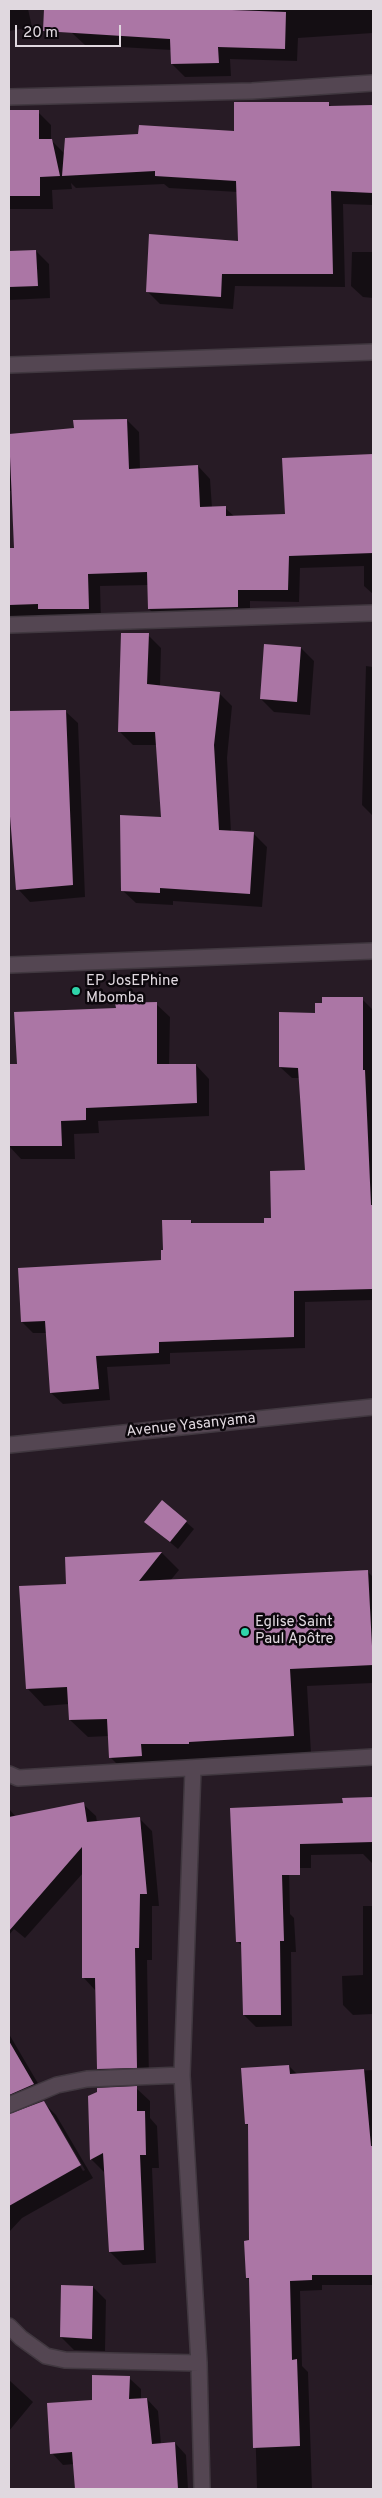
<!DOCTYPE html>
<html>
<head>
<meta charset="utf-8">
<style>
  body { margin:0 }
  #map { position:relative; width:382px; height:2498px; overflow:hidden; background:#271b25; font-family:Overpass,sans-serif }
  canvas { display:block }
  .frame { position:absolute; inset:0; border:10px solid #e0d8df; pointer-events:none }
  .scale { position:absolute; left:15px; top:25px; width:106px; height:22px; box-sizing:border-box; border:2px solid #e0d8df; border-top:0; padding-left:6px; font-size:15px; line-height:18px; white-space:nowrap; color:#e0d8df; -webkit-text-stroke:4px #0c070c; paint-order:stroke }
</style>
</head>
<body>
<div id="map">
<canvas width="382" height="2498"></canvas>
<div class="frame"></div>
<div class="scale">20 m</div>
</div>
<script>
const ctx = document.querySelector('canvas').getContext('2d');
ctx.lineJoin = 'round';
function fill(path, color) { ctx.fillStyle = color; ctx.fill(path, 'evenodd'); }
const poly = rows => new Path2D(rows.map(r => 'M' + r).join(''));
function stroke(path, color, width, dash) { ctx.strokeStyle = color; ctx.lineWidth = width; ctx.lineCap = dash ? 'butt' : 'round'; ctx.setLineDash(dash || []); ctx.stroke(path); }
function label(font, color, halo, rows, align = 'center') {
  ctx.font = font + ' Overpass,sans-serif'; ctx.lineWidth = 5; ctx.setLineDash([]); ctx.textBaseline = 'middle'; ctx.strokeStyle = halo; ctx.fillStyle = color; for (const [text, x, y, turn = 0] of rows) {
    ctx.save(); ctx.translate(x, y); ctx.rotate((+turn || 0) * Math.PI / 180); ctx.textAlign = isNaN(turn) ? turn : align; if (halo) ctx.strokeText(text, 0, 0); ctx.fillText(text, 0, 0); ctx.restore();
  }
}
const shadow = poly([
  [9,9,28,9,32,27,9,31],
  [74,9,373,9,373,33,298,38,297,61,230,59,231,76,185,77,172,64,172,50,85,45,72,33],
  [328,103,332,107,373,106,373,205,343,204,345,287,235,286,233,309,160,304,147,291,239,242,238,192,169,188,164,184,76,188,71,183,72,189,52,190,53,209,9,209,9,112,38,112,51,125,51,140,65,154,236,132],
  [36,251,49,264,50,298,9,300,9,252],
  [352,252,373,252,373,298,363,297,351,286],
  [127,420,139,432,140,470,198,466,210,479,212,508,225,508,235,517,286,516,283,459,373,456,373,594,364,586,364,566,300,568,299,602,250,601,250,619,161,621,149,609,149,585,100,586,101,621,52,621,47,616,9,618,9,550,15,549,11,491,9,491,9,436,75,430],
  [148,635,161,648,160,686,219,693,232,706,227,758,231,832,254,834,267,847,262,907,173,901,173,905,136,903,122,890,162,818,157,745,133,745,120,732],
  [301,648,314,661,310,715,274,712,261,699],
  [366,666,373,667,373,816,362,805],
  [65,711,78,723,85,897,30,902,18,889,11,813,9,813,9,712],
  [362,999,373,1010,373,1300,305,1302,305,1348,170,1353,170,1364,107,1367,110,1400,63,1404,51,1393,47,1333,33,1333,22,1322,162,1262,191,1221,194,1225,265,1224,272,1219,306,1171,300,1078,292,1078,280,1067,316,1014],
  [156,1004,170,1017,169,1065,196,1065,209,1079,209,1116,98,1121,99,1133,74,1134,75,1159,21,1159,9,1146,9,1066,18,1065,118,1009],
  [146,1522,186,1522,194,1529,178,1549],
  [162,1553,179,1570,170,1581,367,1571,373,1577,373,1683,307,1686,311,1753,206,1758,206,1761,158,1761,159,1773,128,1775,110,1757,109,1736,88,1737,70,1720,69,1704,44,1706,27,1688,68,1585,66,1558],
  [373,1798,373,1864,363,1854,311,1855,311,1868,289,1868,290,1914,294,1918,296,1952,291,1952,292,2026,256,2027,244,2015,243,1947,237,1941,232,1809,344,1804,344,1799],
  [83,1804,96,1816,97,1822,140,1819,152,1831,159,1906,152,1906,152,1960,147,1960,149,2080,111,2081,98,2069,95,1990,83,1977,83,1873,25,1938,14,1929,9,1935,9,1809,16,1817],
  [363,1906,373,1906,373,2014,353,2015,343,2005,342,1976,363,1975],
  [9,2034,46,2097,18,2109,13,2115,43,2102,56,2115,93,2178,22,2218,9,2232],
  [50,2115,53,2115,85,2170,83,2171],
  [289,2066,297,2074,373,2070,373,2285,322,2285,322,2290,300,2291,302,2366,308,2372,312,2489,257,2489,251,2281,247,2278,250,2241,249,2126,246,2124],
  [136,2088,150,2101,150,2118,157,2126,159,2168,152,2168,156,2263,123,2265,110,2252,104,2172,91,2159,89,2096],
  [93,2287,106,2300,105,2351,74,2350,61,2337],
  [129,2378,141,2389,141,2400,147,2399,158,2411,161,2444,175,2443,186,2455,188,2489,76,2489,74,2464,63,2465,52,2453,93,2401],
  [9,2380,33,2402,9,2431]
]);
const building = poly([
  [44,9,205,9,286,12,285,49,218,47,219,63,171,64,170,39,43,31],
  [234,102,329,102,329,106,373,105,373,193,331,191,333,274,222,274,221,297,146,292,149,234,238,241,236,181,155,176,155,171,62,176,65,138,138,134,139,125,234,131],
  [9,110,39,110,39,139,52,139,60,176,40,177,40,196,9,196],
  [36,250,38,286,9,287,9,251],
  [127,419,129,469,198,465,200,507,226,506,226,516,285,514,282,458,373,454,373,553,289,556,288,590,238,590,238,607,148,609,147,572,88,574,89,609,38,609,38,604,9,605,9,548,14,548,9,434,74,428,73,420],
  [121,633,149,633,147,684,220,692,214,745,219,830,254,832,250,894,160,888,160,893,121,891,120,815,161,817,155,732,118,732],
  [264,644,301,647,297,702,260,699],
  [66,710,73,885,16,890,9,804,9,711],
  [322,997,363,997,363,1070,365,1070,371,1205,373,1205,373,1289,294,1291,294,1337,159,1342,159,1353,96,1356,99,1389,50,1393,45,1321,21,1322,18,1268,161,1260,161,1250,163,1250,162,1220,191,1220,191,1223,264,1223,264,1218,271,1218,270,1171,305,1170,298,1068,279,1067,279,1012,315,1013,315,1003,322,1003],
  [157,1002,157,1064,196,1064,197,1103,86,1108,86,1120,61,1121,62,1146,9,1146,9,1064,17,1064,14,1012,116,1008,115,1003],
  [162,1500,187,1521,170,1542,144,1522],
  [162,1552,139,1581,368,1570,373,1665,290,1669,294,1736,189,1742,189,1744,141,1744,142,1756,109,1758,107,1719,69,1720,67,1687,26,1689,19,1586,66,1584,65,1557],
  [373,1797,373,1842,300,1844,300,1875,282,1875,284,1941,280,1941,281,2015,243,2015,241,1942,236,1942,230,1808,343,1803,342,1798],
  [84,1802,87,1822,140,1817,147,1894,140,1894,139,1948,135,1948,137,2068,97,2069,95,1978,82,1978,82,1847,9,1931,9,1817],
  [9,2041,34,2084,9,2095],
  [289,2065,290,2074,364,2069,371,2146,373,2146,373,2275,312,2275,312,2280,290,2281,292,2360,297,2359,300,2446,253,2448,249,2278,246,2278,244,2241,249,2240,248,2124,245,2124,241,2068],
  [137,2086,137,2111,145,2111,146,2155,140,2155,144,2250,109,2252,103,2153,90,2160,88,2096,97,2092,97,2088],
  [44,2101,81,2165,9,2206,9,2114],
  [61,2285,93,2286,92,2339,60,2337],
  [92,2375,130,2376,129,2399,147,2398,152,2444,175,2442,178,2489,75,2489,72,2452,50,2454,47,2403,92,2400]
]);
const minor = poly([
  [9,97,252,91,373,83],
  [9,365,373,352],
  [9,625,373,613],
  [9,965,373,951],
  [9,1445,373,1407],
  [193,1769,182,2075,199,2363,202,2489],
  [9,1774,18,1778,373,1757],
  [9,2105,57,2085,87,2079,182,2075],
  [9,2326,21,2338,46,2356,65,2360,199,2363]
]);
const markers = [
  [76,991,5,"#2fd4aa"],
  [245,1632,5,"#2fd4aa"]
];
const poiNames = [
  ["EP JosEPhine",86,982],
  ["Mbomba",86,999],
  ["Eglise Saint",255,1623],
  ["Paul Apôtre",255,1640]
];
const streetNames = [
  ["Avenue Yasanyama",191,1426,-6]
];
fill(shadow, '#0007');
fill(building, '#ab76a5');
stroke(minor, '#413840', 18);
stroke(minor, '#544652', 15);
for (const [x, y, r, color] of markers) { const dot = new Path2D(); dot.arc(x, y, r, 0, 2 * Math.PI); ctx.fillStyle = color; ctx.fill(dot); stroke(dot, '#0c070c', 2); }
label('15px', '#e0d8df', '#0c070c', poiNames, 'left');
label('15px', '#e0d8df', '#0c070c', streetNames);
</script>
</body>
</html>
